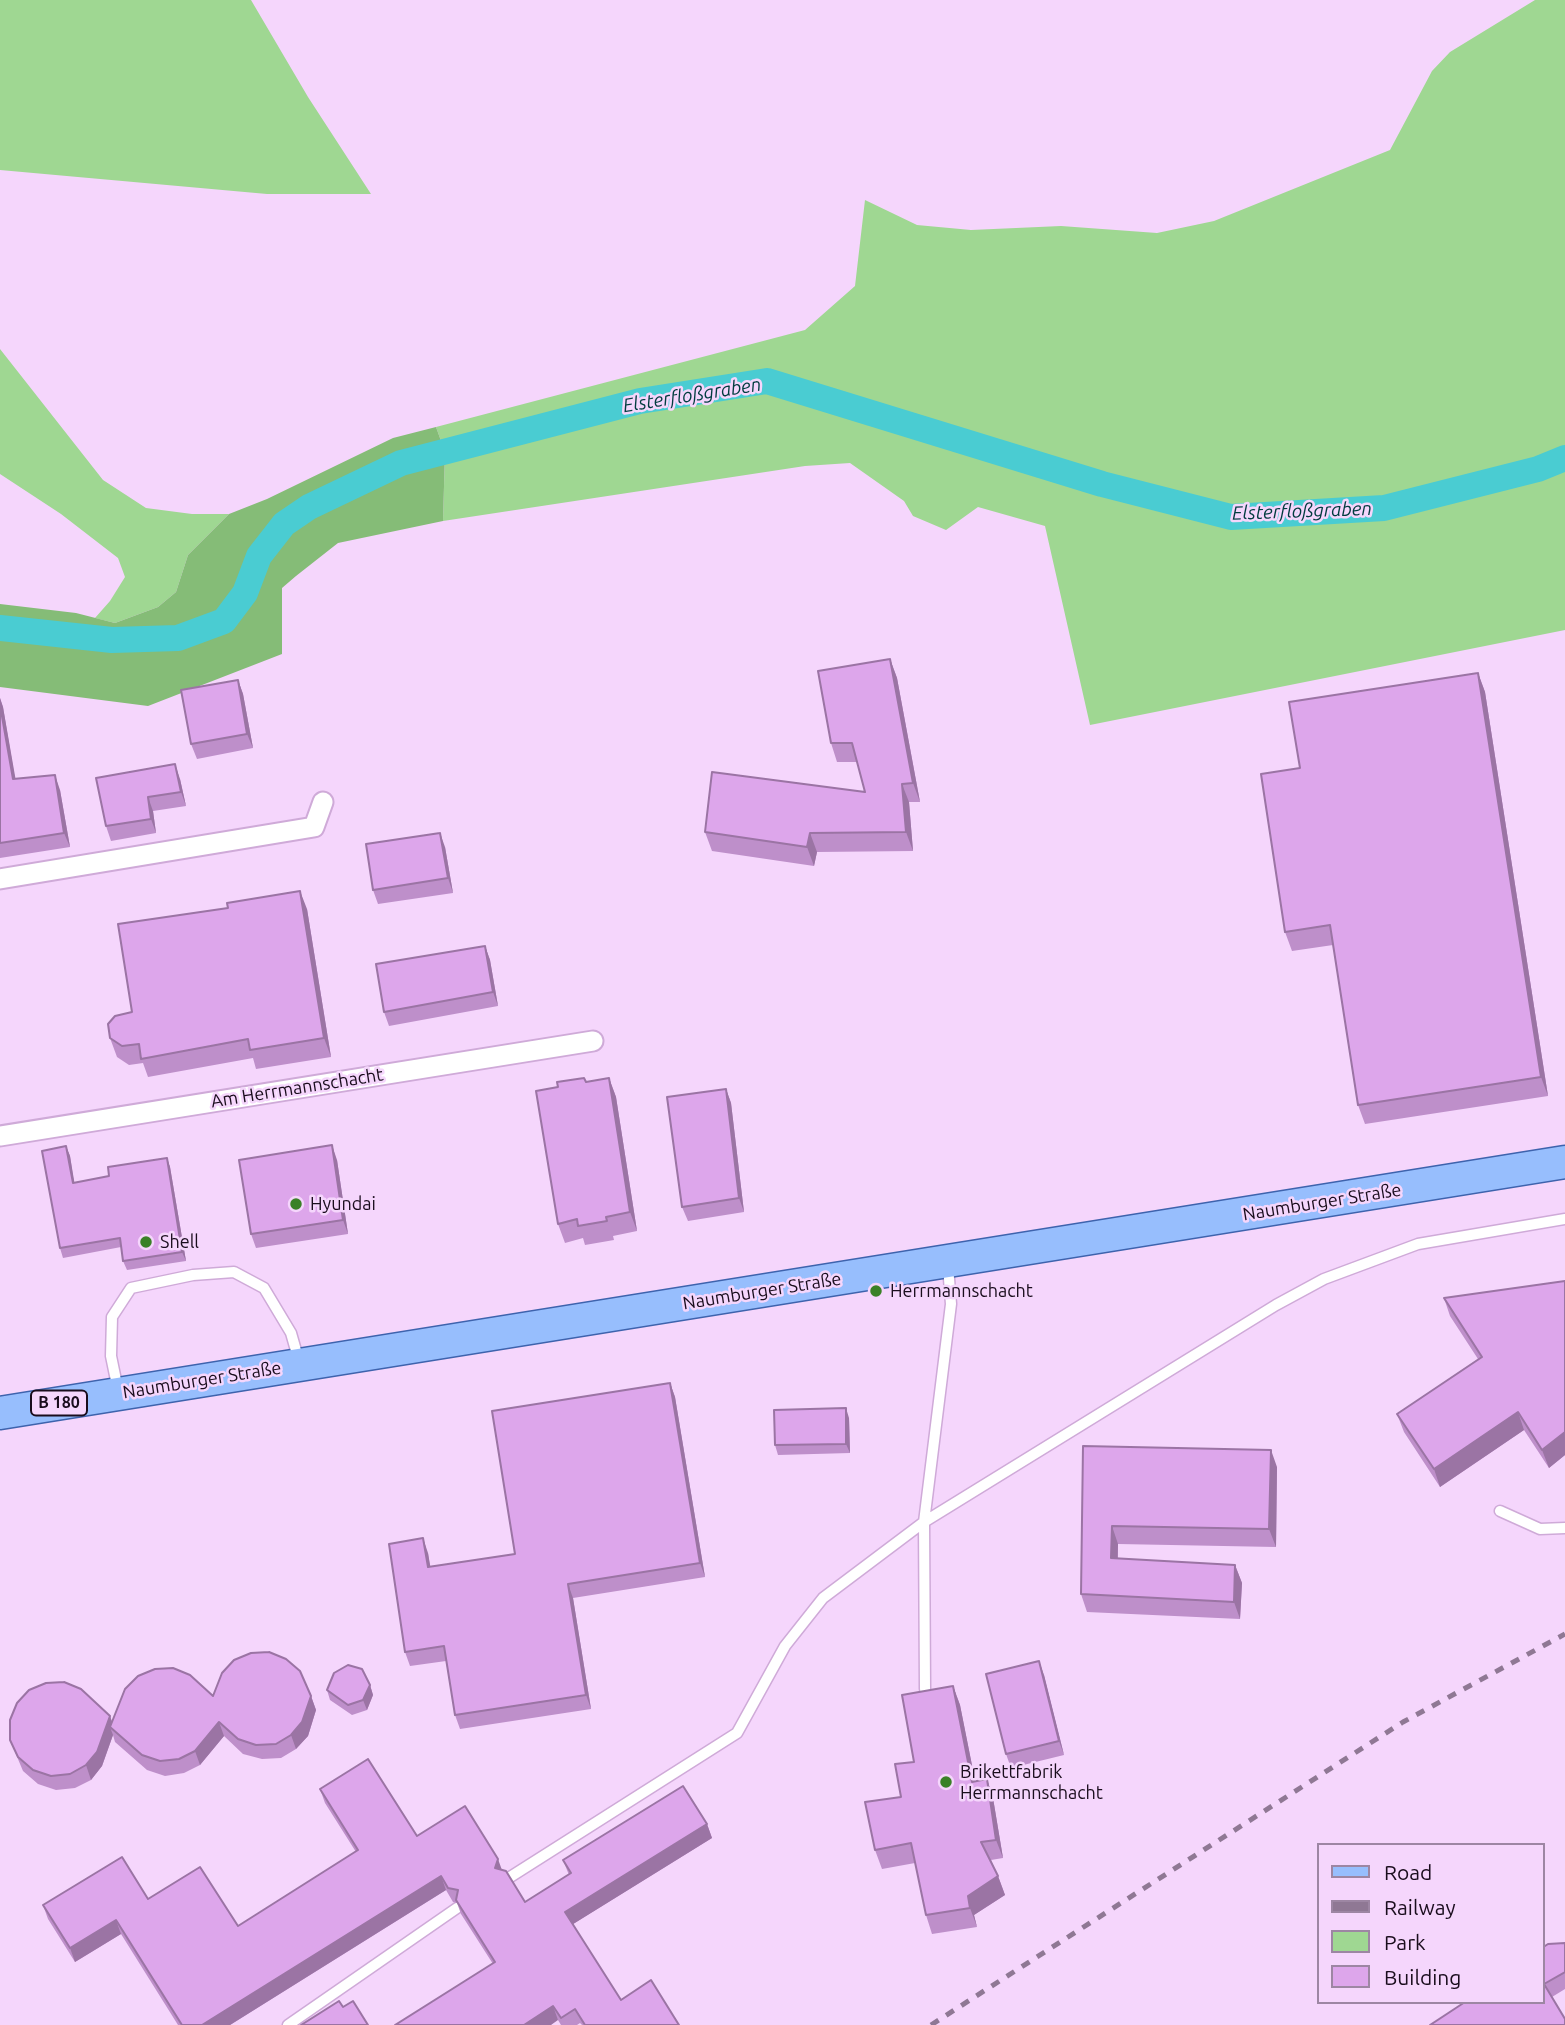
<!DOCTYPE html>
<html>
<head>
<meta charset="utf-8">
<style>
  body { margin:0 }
  #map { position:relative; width:1565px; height:2025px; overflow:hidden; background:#f5d6fc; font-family:Ubuntu,sans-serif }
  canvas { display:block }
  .legend { position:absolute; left:1317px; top:1843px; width:228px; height:161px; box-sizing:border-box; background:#f5d6fc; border:2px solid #9d86a3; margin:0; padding:9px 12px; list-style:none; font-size:21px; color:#1a0d1d }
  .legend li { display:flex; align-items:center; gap:14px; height:35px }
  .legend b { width:35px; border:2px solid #9d86a3 }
</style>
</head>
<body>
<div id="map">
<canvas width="1565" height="2025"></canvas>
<ul class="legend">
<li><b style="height:9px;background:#97befd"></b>Road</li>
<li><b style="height:9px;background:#8f7894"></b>Railway</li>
<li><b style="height:19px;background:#9fd792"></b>Park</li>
<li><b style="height:19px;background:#dda6eb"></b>Building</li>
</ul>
</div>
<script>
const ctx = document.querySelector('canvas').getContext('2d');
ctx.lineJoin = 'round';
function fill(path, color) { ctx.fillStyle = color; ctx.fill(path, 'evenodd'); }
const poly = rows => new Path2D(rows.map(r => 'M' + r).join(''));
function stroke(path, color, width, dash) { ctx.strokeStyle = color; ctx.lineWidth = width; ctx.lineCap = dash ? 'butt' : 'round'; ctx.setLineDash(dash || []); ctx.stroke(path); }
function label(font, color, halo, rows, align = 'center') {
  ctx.font = font + ' Ubuntu,sans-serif'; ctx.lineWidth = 5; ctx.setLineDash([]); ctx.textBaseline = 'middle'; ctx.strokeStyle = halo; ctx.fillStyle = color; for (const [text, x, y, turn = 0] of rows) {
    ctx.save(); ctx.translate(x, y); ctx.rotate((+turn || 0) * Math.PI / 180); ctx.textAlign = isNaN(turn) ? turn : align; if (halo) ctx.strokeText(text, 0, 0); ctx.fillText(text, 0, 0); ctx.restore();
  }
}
const green = poly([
  [0,0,251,0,308,97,371,194,267,194,0,170],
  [1535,0,1565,0,1565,630,1090,725,1045,526,978,507,946,530,913,516,904,501,850,463,805,466,443,521,445,452,436,427,805,330,855,286,865,200,917,225,971,230,1061,226,1157,233,1214,221,1390,150,1432,71,1450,52],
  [0,349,103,480,146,508,192,514,229,514,188,555,176,592,158,607,115,623,95,618,110,601,125,577,118,558,61,514,0,474]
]);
const forest = poly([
  [436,427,445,452,443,521,338,543,296,576,282,588,282,654,148,706,0,687,0,604,76,613,115,623,158,607,176,592,188,555,229,514,267,499,393,438]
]);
const canal = poly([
  [0,628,112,640,178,638,224,621,245,593,259,556,284,524,309,507,401,463,640,401,767,381,1102,484,1231,517,1384,508,1538,469,1565,458]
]);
const service = poly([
  [118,1390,111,1356,112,1317,131,1288,193,1275,234,1272,264,1288,291,1333,299,1361],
  [1500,1511,1540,1529,1565,1528],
  [925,1689,924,1522,951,1304,948,1266],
  [507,1879,737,1733,785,1646,823,1598,924,1522,1276,1305,1324,1279,1418,1244,1565,1219],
  [288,2025,457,1908]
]);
const minor = poly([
  [0,879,314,827,323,802],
  [0,1136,593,1041]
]);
const primary = poly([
  [0,1413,1565,1162]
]);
const rail = poly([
  [931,2025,1403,1722,1565,1634]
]);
const wall = poly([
  [890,659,897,678,920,802,909,802,913,851,817,852,814,866,712,851,705,832,865,792,857,762,837,762,831,743],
  [1478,673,1485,692,1548,1096,1365,1124,1358,1105,1333,945,1292,951,1285,932,1300,768],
  [238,680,243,694,253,748,197,759,191,744],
  [0,698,3,707,15,779,60,790,70,847,0,858],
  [96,778,180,779,186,806,153,811,156,833,111,841,106,826],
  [445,847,453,893,378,904,373,890],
  [307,909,331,1057,256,1069,253,1058,148,1077,143,1063,129,1065,117,1057,110,1038,132,1012],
  [485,946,490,960,498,1006,389,1026,384,1012],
  [609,1078,616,1097,637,1231,613,1236,614,1240,585,1245,583,1238,565,1243,558,1224,586,1082],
  [726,1089,731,1103,744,1212,688,1221,682,1207],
  [66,1146,70,1156,74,1183,109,1176,167,1158,170,1167,186,1261,127,1270,123,1261,121,1247,63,1258,60,1248],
  [337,1160,348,1234,256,1248,251,1234],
  [1565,1281,1565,1455,1549,1468,1524,1430,1440,1487,1404,1432,1397,1414,1478,1359,1450,1316,1444,1298],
  [670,1383,675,1397,705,1577,573,1598,591,1709,460,1729,455,1715,446,1661,410,1666,405,1652,428,1553,430,1567,515,1554],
  [849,1418,850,1453,778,1455,775,1445],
  [1083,1446,1277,1467,1276,1547,1118,1544,1118,1559,1235,1565,1242,1583,1240,1619,1087,1612,1081,1594],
  [1044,1675,1064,1755,1011,1768,1006,1754],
  [370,1685,373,1695,367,1710,352,1715,330,1700,327,1690],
  [953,1686,960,1705,975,1781,987,1779,993,1798,1003,1858,991,1860,998,1876,1005,1895,974,1915,977,1927,932,1934,926,1915,915,1863,882,1869,875,1850,901,1797,914,1762],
  [213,1696,311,1696,316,1710,308,1736,296,1749,281,1758,262,1759,243,1754,224,1736,200,1765,184,1773,165,1776,147,1770,115,1742,113,1735,102,1766,91,1780,75,1788,56,1790,38,1784,23,1771,10,1740,110,1716,112,1723],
  [320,1789,417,1836,502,1870,525,1902,569,1875,563,1860,707,1824,712,1838,573,1924,621,2000,679,2025,582,2025,580,2023,577,2025,561,2025,558,2020,493,1964,461,1914,457,1903,453,1902,446,1890,230,2025,178,2025,121,1934,75,1962,48,1919,43,1905,148,1899,238,1926,356,1852,325,1803],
  [1565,1943,1565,1989,1552,1997,1565,2019,1565,2025,1430,2025,1462,2005,1461,2002,1542,2002,1542,1948,1548,1944]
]);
const shadedWall = poly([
  [890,659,897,678,920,802,913,783],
  [1478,673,1485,692,1548,1096,1541,1077],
  [238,680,243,694,253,748,247,734],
  [0,698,3,707,18,793,13,779,0,705],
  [175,764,180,779,186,806,181,792],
  [55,775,60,790,70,847,64,833],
  [902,784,909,802,913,851,906,832],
  [148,797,153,811,156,833,151,819],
  [440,833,445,847,453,893,448,878],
  [810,833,817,852,814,866,807,847],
  [300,891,307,909,331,1057,324,1038],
  [485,946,490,960,498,1006,493,992],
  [609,1078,616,1097,637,1231,630,1212],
  [726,1089,731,1103,744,1212,739,1198],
  [332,1145,337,1160,348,1234,343,1220],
  [66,1146,70,1156,76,1192,73,1183],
  [167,1158,170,1167,186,1261,182,1252],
  [670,1383,675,1397,705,1577,700,1563],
  [846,1408,849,1418,850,1453,846,1444],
  [1518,1412,1524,1430,1440,1487,1434,1469],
  [1565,1432,1565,1455,1549,1468,1542,1450],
  [1271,1450,1277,1467,1276,1547,1269,1529],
  [1112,1526,1118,1544,1117,1576,1111,1558],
  [423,1538,428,1553,433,1582,428,1567],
  [1235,1565,1242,1583,1240,1619,1234,1602],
  [568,1584,573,1598,591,1709,586,1695],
  [1039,1661,1044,1675,1064,1755,1059,1741],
  [370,1685,373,1695,367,1710,363,1700],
  [953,1686,960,1705,979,1800,972,1782],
  [311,1696,316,1710,308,1736,296,1749,291,1735],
  [110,1716,115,1730,110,1727,113,1735,102,1766,91,1780,86,1765],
  [219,1722,224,1736,200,1765,195,1751],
  [987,1779,993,1798,1003,1858,996,1840],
  [707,1824,712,1838,570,1926,565,1912],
  [498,1859,503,1873,495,1868],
  [441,1876,446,1890,230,2025,202,2025],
  [998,1876,1005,1895,974,1915,977,1927,970,1908,968,1896],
  [116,1920,121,1934,75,1962,70,1948],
  [553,2006,558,2020,551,2025,524,2025]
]);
const building = poly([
  [890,659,913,783,902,784,906,832,810,833,807,847,705,832,712,772,865,792,852,743,831,743,818,671,890,659],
  [1478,673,1541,1077,1358,1105,1330,925,1285,932,1261,774,1300,768,1289,702,1478,673],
  [238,680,247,734,191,744,181,690,238,680],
  [0,705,13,779,55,775,64,833,0,843,0,705],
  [175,764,181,792,148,797,151,819,106,826,96,778,175,764],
  [440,833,448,878,373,890,366,844,440,833],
  [300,891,324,1038,250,1050,248,1039,141,1059,139,1044,122,1046,110,1038,108,1024,115,1016,132,1012,118,924,228,908,227,903,300,891],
  [485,946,493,992,384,1012,376,964,485,946],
  [584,1078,586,1082,609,1078,630,1212,606,1217,607,1221,578,1226,577,1219,558,1224,536,1091,558,1087,557,1082,584,1078],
  [726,1089,739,1198,682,1207,667,1097,726,1089],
  [332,1145,343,1220,251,1234,239,1160,332,1145],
  [66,1146,73,1183,109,1176,108,1167,167,1158,182,1252,123,1261,120,1238,60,1248,42,1151,66,1146],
  [1565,1281,1565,1432,1542,1450,1518,1412,1434,1469,1397,1414,1482,1357,1444,1298,1565,1281],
  [670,1383,700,1563,568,1584,586,1695,455,1715,444,1646,405,1652,389,1544,423,1538,428,1567,515,1554,492,1411,670,1383],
  [846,1408,846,1444,775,1445,774,1410,846,1408],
  [1083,1446,1271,1450,1269,1529,1112,1526,1111,1558,1235,1565,1234,1602,1081,1594,1083,1446],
  [269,1652,286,1659,300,1671,311,1696,302,1722,291,1735,276,1744,256,1745,238,1739,219,1722,195,1751,179,1759,160,1761,142,1755,110,1727,125,1689,138,1676,155,1669,173,1668,190,1675,213,1696,222,1673,234,1660,251,1653,269,1652],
  [1039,1661,1059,1741,1006,1754,986,1674,1039,1661],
  [348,1665,362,1669,370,1685,363,1700,348,1705,327,1690,334,1673,348,1665],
  [64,1682,81,1689,110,1716,97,1752,86,1765,70,1774,51,1776,33,1770,18,1757,10,1740,10,1720,17,1703,29,1690,46,1683,64,1682],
  [953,1686,972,1782,987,1779,996,1840,981,1842,998,1876,968,1896,970,1908,926,1915,911,1843,875,1850,865,1802,901,1797,895,1764,914,1762,902,1695,953,1686],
  [368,1759,417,1836,465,1806,498,1859,495,1868,506,1871,525,1902,571,1873,563,1860,683,1786,707,1824,565,1912,621,2000,651,1980,679,2025,585,2025,575,2009,561,2018,553,2006,524,2025,395,2025,495,1962,456,1900,458,1890,448,1888,441,1876,202,2025,182,2025,116,1920,70,1948,43,1905,122,1857,148,1899,200,1867,238,1926,358,1850,320,1789,368,1759],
  [1565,1943,1565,1972,1544,1984,1565,2019,1565,2025,1430,2025,1465,2002,1542,2002,1542,1948,1548,1944,1565,1943],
  [339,2001,343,2007,353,2001,368,2025,301,2025,339,2001]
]);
const markers = [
  [296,1204,7,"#3a8127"],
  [146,1242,7,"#3a8127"],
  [876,1291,7,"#3a8127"],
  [946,1782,7,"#3a8127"]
];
const shields = [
  [59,1403,56]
];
const shieldNames = [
  ["B 180",59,1403]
];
const streetNames = [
  ["Am Herrmannschacht",297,1088,-9],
  ["Naumburger Straße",1322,1202,-9],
  ["Naumburger Straße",762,1291,-9],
  ["Naumburger Straße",202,1380,-9]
];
const poiNames = [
  ["Hyundai",310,1204],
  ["Shell",160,1242],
  ["Herrmannschacht",890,1291],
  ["Brikettfabrik",960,1772],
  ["Herrmannschacht",960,1793]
];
const waterNames = [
  ["Elsterfloßgraben",692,395,-9],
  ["Elsterfloßgraben",1302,511,-2]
];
fill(green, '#9fd792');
fill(forest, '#85bc77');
stroke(canal, '#4accd2', 26);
stroke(service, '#cfaad8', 13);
stroke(minor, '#cfaad8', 23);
stroke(primary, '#3e63ad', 35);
stroke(service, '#fff', 10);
stroke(minor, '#fff', 19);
stroke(primary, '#97befd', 32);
stroke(rail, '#8f7894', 5, [9, 9]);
fill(wall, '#be8fca');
fill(shadedWall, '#9b74a4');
fill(building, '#dda6eb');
stroke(building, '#9b74a4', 2);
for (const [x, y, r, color] of markers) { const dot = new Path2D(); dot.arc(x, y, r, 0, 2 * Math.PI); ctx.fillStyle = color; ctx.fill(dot); stroke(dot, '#f5d6fc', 2.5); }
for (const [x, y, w] of shields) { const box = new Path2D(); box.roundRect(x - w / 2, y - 12.5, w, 25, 5); ctx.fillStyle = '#f5d6fc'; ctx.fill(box); stroke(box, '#1a0d1d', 2); }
label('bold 16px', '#1a0d1d', null, shieldNames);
label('18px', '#1a0d1d', '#f5d6fc', streetNames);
label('18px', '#1a0d1d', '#f5d6fc', poiNames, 'left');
label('italic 19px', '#003c3f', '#f5d6fc', waterNames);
</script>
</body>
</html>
